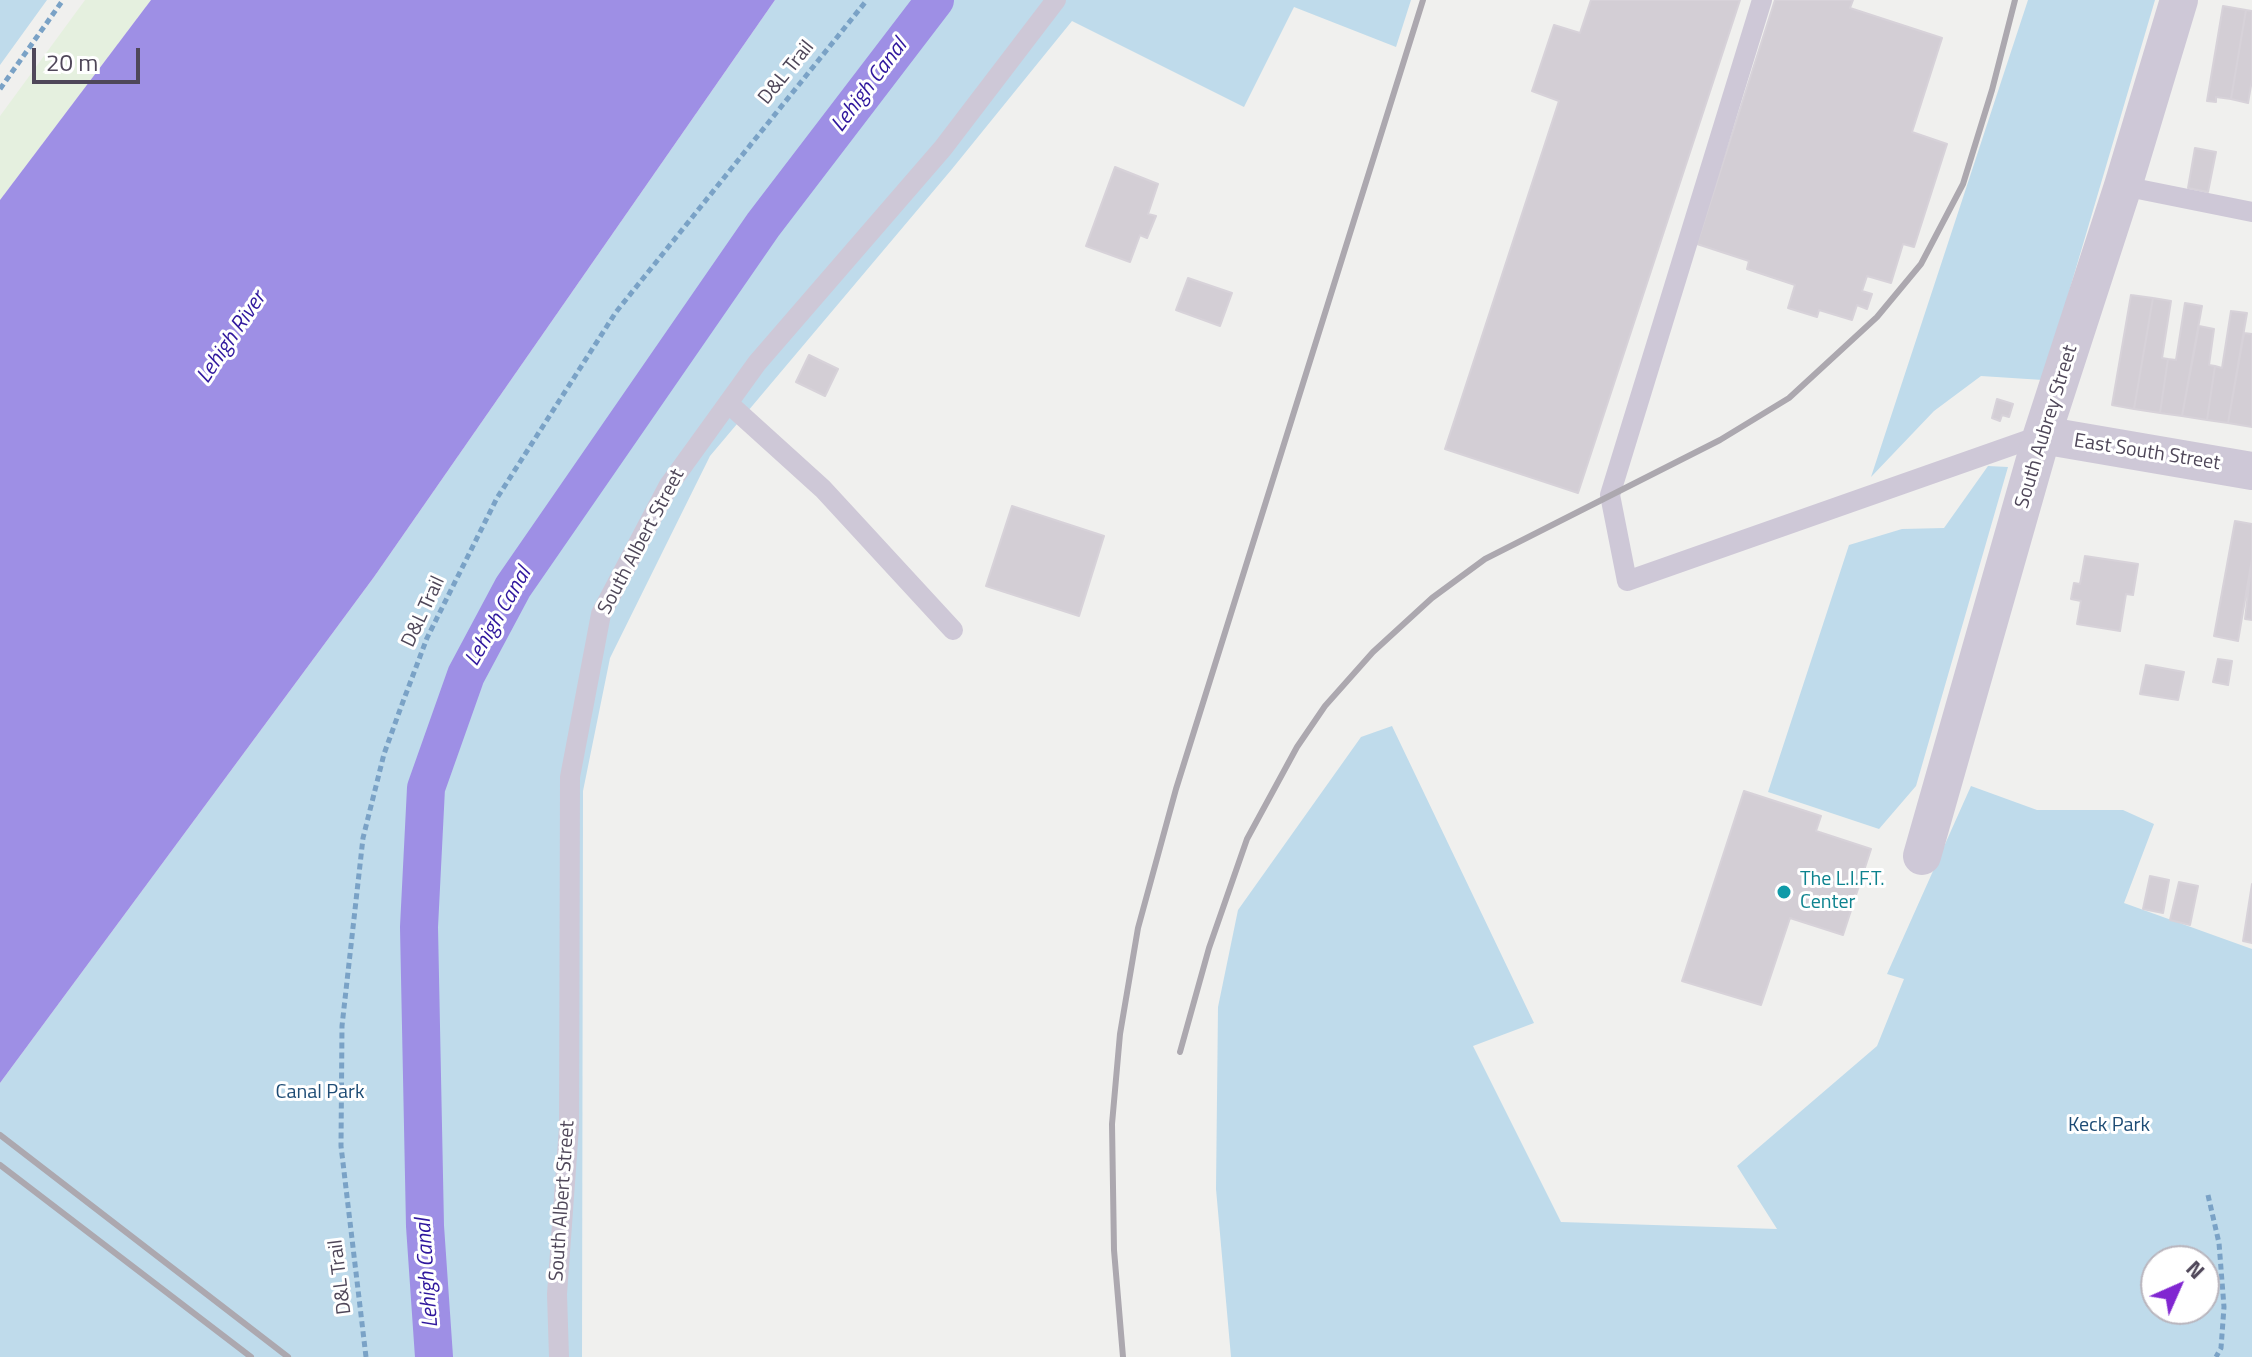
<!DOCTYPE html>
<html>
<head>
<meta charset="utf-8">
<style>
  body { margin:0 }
  #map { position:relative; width:2252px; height:1357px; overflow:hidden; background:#f0f0ee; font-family:"Titillium Web",sans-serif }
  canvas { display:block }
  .north { position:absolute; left:2140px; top:1245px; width:80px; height:80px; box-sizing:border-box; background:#fff; border:2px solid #b9b5bd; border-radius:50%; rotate:45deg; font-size:22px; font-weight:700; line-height:32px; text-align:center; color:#4f4759 }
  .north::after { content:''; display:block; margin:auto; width:28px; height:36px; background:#8127d1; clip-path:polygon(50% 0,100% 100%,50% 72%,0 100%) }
  .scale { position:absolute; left:32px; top:48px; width:108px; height:36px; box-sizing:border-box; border:4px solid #4f4759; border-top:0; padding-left:10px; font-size:24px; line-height:28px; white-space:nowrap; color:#4f4759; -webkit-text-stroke:6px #fff; paint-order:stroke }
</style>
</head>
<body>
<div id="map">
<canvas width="2252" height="1357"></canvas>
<div class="north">N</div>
<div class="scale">20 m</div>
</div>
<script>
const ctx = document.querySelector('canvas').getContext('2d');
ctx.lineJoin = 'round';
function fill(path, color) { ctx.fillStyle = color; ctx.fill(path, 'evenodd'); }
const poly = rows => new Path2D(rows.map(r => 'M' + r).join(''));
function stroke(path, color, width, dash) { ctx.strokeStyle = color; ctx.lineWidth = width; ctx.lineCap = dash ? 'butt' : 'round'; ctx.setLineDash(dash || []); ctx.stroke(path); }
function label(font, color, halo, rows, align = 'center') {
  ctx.font = font + ' "Titillium Web",sans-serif'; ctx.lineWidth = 6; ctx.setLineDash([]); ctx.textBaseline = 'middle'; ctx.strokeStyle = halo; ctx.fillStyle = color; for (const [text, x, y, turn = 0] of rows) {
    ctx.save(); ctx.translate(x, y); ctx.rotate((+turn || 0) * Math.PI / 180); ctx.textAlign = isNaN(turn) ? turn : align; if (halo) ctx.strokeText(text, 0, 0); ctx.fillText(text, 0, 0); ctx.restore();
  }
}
const green = poly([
  [0,0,47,0,0,65],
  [775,0,1411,0,1396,47,1294,7,1244,107,1072,21,952,169,710,456,610,658,583,791,582,1357,0,1357,0,1083,374,577],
  [2028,0,2155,0,2043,380,1981,376,1934,411,1871,477],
  [1988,466,2008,467,1916,786,1879,829,1768,792,1849,545,1902,529,1944,528],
  [1392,726,1534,1023,1473,1046,1561,1222,1777,1229,1737,1166,1877,1046,1904,979,1887,974,1971,786,2037,810,2123,810,2154,824,2124,903,2252,949,2252,1357,1231,1357,1216,1189,1218,1007,1238,910,1361,737],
  [2156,1261,2204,1261,2204,1309,2156,1309]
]);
const sand = poly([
  [85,0,151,0,0,200,0,116]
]);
const water = poly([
  [151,0,775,0,374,577,0,1083,0,200]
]);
const canal = poly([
  [434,1357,425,1226,419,927,426,788,466,675,513,587,763,225,935,0]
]);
const building = poly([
  [1591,0,1740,0,1578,493,1445,449,1559,101,1532,91,1554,25,1580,33,1591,0],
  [1775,0,1853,0,1850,8,1942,38,1912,132,1947,144,1914,247,1903,244,1891,283,1867,276,1862,291,1872,294,1867,309,1857,305,1852,320,1819,310,1817,317,1788,308,1795,285,1747,269,1749,261,1697,244,1775,0],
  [2223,6,2246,10,2231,99,2216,97,2216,102,2207,101,2223,6],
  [2246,10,2252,11,2252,80,2248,103,2231,99,2246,10],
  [2195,148,2216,152,2208,192,2188,188,2195,148],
  [1115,167,1158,184,1148,214,1156,216,1147,238,1140,235,1130,262,1086,246,1115,167],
  [1188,278,1232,293,1220,326,1176,310,1188,278],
  [2131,295,2153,298,2134,409,2112,405,2131,295],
  [2153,298,2171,301,2162,358,2168,359,2160,413,2134,409,2153,298],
  [2185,303,2202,306,2182,416,2160,413,2168,359,2176,360,2185,303],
  [2231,311,2247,313,2228,423,2207,420,2215,366,2222,368,2231,311],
  [2199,326,2214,329,2209,365,2215,366,2207,420,2182,416,2199,326],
  [2244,333,2252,334,2252,427,2228,423,2244,333],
  [809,355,838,369,825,396,796,382,809,355],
  [1997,399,2013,404,2009,417,2002,415,2000,421,1992,418,1997,399],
  [1012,506,1104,536,1079,616,986,586,1012,506],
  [2235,521,2252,524,2252,559,2238,641,2214,636,2235,521],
  [2085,556,2138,564,2133,595,2126,594,2120,631,2077,624,2081,601,2071,599,2074,583,2080,584,2085,556],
  [2252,559,2252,620,2245,619,2252,559],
  [2218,659,2232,661,2228,685,2213,682,2218,659],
  [2146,665,2184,672,2178,700,2140,694,2146,665],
  [1744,791,1821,816,1816,831,1871,849,1843,935,1790,918,1761,1005,1682,981,1744,791],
  [2150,876,2169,880,2163,913,2143,909,2150,876],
  [2179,882,2198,886,2190,925,2170,920,2179,882],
  [2252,884,2252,943,2243,941,2252,884]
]);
const path = poly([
  [0,89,63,0],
  [2208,1195,2219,1243,2224,1307,2221,1348,2216,1357],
  [366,1357,341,1146,342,1026,363,838,384,754,401,707,427,638,497,498,616,312,867,0]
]);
const service = poly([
  [1762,0,1610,495,1627,581,2042,435],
  [2123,186,2252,212],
  [728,403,823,489,953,630],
  [559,1357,557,1294,569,1127,570,777,601,614,669,485,757,363,943,148,1056,0]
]);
const minor = poly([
  [2042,435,2252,471],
  [1922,856,2042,435,2123,186,2179,0]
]);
const rail = poly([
  [1180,1052,1209,948,1247,839,1297,747,1325,706,1373,652,1432,598,1485,559,1720,440,1789,398,1877,317,1921,264,1963,184,1992,90,2015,0],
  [0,1135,288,1357],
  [0,1165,251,1357],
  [1123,1357,1114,1250,1112,1124,1120,1034,1138,928,1176,789,1423,0]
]);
const markers = [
  [1784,892,8,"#0f9aa8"]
];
const streetNames = [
  ["D&L Trail",787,73,-51],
  ["South Aubrey Street",2047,427,-73],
  ["East South Street",2147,453,9],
  ["South Albert Street",642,542,-62],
  ["D&L Trail",424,612,-65],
  ["South Albert Street",563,1201,-86],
  ["D&L Trail",341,1277,-97]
];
const cultureNames = [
  ["The L.I.F.T.",1800,880],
  ["Center",1800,903]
];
const parkNames = [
  ["Canal Park",320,1093],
  ["Keck Park",2109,1126]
];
const waterNames = [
  ["Lehigh Canal",870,86,-53],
  ["Lehigh River",232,338,-56],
  ["Lehigh Canal",499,617,-60],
  ["Lehigh Canal",428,1273,-94]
];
fill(green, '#bfdbeb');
fill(sand, '#e5f0df');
fill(water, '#9e8fe5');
stroke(canal, '#9e8fe5', 38);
fill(building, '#d3ced5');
stroke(building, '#d7d2d9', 2);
stroke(path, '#7aa2c6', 5, [6, 4]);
stroke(service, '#cec8d7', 20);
stroke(minor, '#cec8d7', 38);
stroke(rail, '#aca8af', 6);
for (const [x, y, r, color] of markers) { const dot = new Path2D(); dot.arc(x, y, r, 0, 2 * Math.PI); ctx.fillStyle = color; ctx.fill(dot); stroke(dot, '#fff', 3); }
label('20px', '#4f4759', '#fff', streetNames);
label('20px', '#0d838f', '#fff', cultureNames, 'left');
label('20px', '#1e4c75', '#fff', parkNames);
label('italic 22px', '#2f179d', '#fff', waterNames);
</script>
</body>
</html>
